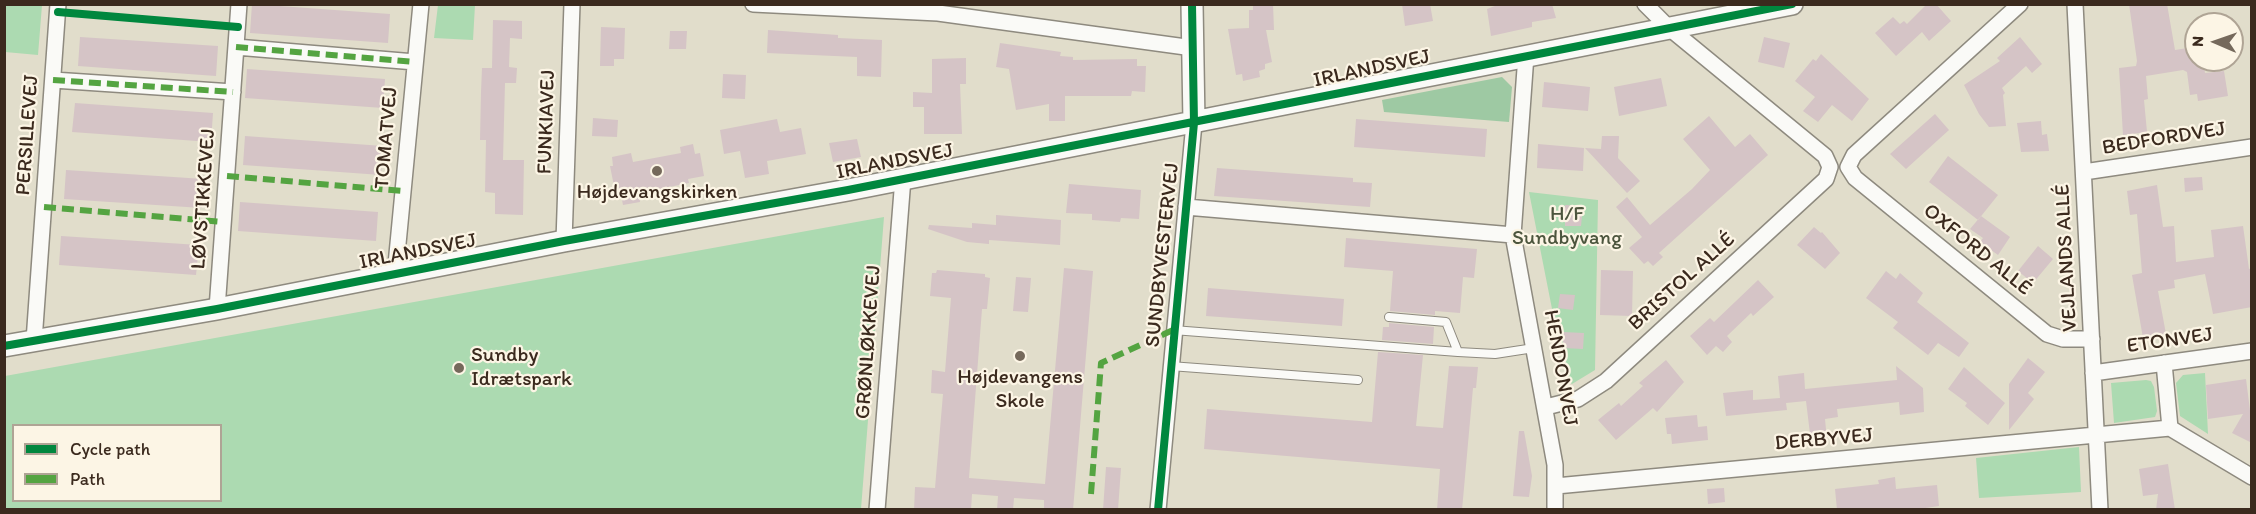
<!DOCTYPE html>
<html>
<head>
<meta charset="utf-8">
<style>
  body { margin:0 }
  #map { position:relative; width:2256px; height:514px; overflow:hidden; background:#e1ddcb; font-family:Itim,sans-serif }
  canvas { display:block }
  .frame { position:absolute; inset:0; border:6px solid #3b2a1e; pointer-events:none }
  .legend { position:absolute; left:12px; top:424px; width:210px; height:78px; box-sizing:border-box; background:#fcf5e5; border:2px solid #afa495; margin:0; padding:8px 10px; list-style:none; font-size:18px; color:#3b2a1e }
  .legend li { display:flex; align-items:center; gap:12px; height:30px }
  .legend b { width:30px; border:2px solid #afa495 }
  .north { position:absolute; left:2184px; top:12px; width:60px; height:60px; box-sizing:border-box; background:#fcf5e5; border:2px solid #afa495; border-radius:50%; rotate:272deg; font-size:16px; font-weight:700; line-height:24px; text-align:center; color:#3b2a1e }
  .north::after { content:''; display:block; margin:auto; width:21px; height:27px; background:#75695b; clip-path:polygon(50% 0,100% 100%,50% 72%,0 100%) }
</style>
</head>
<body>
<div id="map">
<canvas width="2256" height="514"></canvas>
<div class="frame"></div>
<ul class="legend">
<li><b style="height:8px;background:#00873e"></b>Cycle path</li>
<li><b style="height:8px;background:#54a441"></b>Path</li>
</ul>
<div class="north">N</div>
</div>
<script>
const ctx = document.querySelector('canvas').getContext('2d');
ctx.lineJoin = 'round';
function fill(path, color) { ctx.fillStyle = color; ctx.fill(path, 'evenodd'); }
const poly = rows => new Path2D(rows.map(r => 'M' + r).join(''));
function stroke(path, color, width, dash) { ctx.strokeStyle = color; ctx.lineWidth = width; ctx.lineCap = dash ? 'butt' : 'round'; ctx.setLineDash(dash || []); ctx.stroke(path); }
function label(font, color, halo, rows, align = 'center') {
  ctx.font = font + ' Itim,sans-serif'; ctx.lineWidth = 4.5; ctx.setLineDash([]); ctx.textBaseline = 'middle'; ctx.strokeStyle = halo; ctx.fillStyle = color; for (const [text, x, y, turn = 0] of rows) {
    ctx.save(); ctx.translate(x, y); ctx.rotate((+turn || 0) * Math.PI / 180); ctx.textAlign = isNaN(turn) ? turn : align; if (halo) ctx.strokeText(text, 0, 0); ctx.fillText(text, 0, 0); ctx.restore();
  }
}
const green = poly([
  [4,5,42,5,38,55,5,52],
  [438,5,475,5,473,40,434,38],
  [1529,192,1598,200,1595,370,1572,384,1566,380],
  [884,217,861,509,5,509,5,376],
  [14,426,220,426,220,500,14,500],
  [2205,373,2208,434,2180,416,2176,383,2183,375],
  [2146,380,2151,381,2154,387,2157,411,2155,417,2114,423,2111,383],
  [2079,447,2081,492,1979,498,1976,458]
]);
const forest = poly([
  [1502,77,1512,87,1509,122,1384,112,1382,100]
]);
const building = poly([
  [252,4,390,14,388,43,250,33],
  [1253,4,1273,4,1274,30,1266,30,1272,62,1265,64,1265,69,1259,71,1260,77,1243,81,1242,74,1236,75,1228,29,1249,28,1249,10,1253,10],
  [1402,4,1430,4,1433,21,1405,26],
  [1500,4,1552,4,1556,18,1532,22,1532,27,1491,36,1487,9],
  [1927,4,1936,4,1951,21,1929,41,1922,32,1896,56,1875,33,1893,17,1900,24,1904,21,1907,24],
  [2129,4,2167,4,2175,50,2194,47,2196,60,2203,60,2205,73,2224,71,2228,96,2198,101,2197,94,2190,95,2187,72,2183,70,2146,76,2148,99,2144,100,2147,132,2123,135,2119,68,2136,66,2137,61],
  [493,20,522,21,522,39,510,38,509,67,517,68,516,83,505,83,503,160,524,160,523,215,495,214,495,193,485,192,486,140,480,140,481,92,482,68,492,68],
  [601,27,625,28,624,59,614,59,614,66,600,66],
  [768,30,838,35,838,38,882,40,881,77,857,76,857,57,767,53],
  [670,31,687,31,686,49,669,49],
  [80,37,218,46,216,76,78,66],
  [1764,37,1790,43,1784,68,1758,62],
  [2020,37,2042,64,2032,73,2026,66,2002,88,2005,93,2003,95,2006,126,1989,127,1979,114,1964,85,2000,61,1997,58],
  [1000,43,1061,52,1060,56,1073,57,1073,60,1137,59,1137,66,1146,66,1145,92,1132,91,1131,96,1065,96,1065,121,1049,121,1049,104,1016,110,1009,69,996,67],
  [1821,54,1869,99,1852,121,1832,105,1818,122,1803,111,1815,97,1795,81,1813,59,1816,61],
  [966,58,966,84,960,84,962,134,924,134,924,107,913,107,913,92,932,93,932,59],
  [247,69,385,79,383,108,245,98],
  [723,74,746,75,745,99,722,98],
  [1661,78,1667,106,1619,116,1614,87],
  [1544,82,1590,87,1588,111,1542,107],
  [75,103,213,113,211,142,72,132],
  [1935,114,1949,130,1906,169,1890,154],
  [1709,116,1735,147,1750,134,1768,155,1659,253,1663,257,1653,266,1648,261,1644,264,1629,248,1642,237,1616,207,1627,197,1650,225,1692,189,1710,170,1683,139],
  [593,118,618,120,617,137,592,136],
  [777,119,780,132,801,128,806,154,767,161,769,174,745,178,740,151,724,154,720,130],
  [1356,119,1487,129,1485,157,1354,147],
  [2041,121,2042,135,2047,134,2049,151,2021,152,2017,123],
  [245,136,383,146,381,175,243,165],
  [1602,136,1619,136,1618,158,1640,181,1627,193,1585,148,1601,149],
  [857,139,861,157,833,162,829,143],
  [693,144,695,154,700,153,704,176,688,179,689,183,639,193,640,202,623,205,621,195,616,196,610,166,613,166,612,157,631,153,633,162,681,153,680,147],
  [1538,144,1584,148,1583,171,1537,168],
  [1948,156,1998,195,1978,220,1929,182],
  [1217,168,1353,178,1353,182,1372,183,1370,207,1214,196],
  [66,170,204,179,202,208,64,199],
  [2202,177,2203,190,2185,192,2184,178],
  [1069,184,1141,190,1139,219,1121,218,1120,222,1092,220,1092,214,1066,213],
  [2157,185,2163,227,2174,226,2176,262,2214,257,2211,230,2243,226,2249,269,2252,268,2252,307,2213,314,2205,274,2174,280,2175,288,2158,291,2166,334,2143,338,2132,275,2142,273,2137,214,2130,215,2127,191],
  [240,202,378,212,376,241,238,231],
  [1565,205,1583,206,1581,226,1565,226],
  [996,215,1061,220,1060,245,989,240,989,244,967,242,928,229,929,225,972,228,972,223,996,225],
  [1981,216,2010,237,1998,255,1980,242,1983,238,1970,229],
  [1814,227,1821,233,1822,232,1840,253,1825,269,1797,245],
  [61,236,199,245,196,275,59,265],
  [1346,238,1477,249,1474,278,1463,277,1460,313,1435,311,1435,315,1390,311,1393,271,1344,267],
  [2038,246,2053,259,2033,283,2018,271],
  [1064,268,1093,271,1073,510,1044,510,1044,500,1014,498,1013,510,997,510,998,496,972,494,971,510,914,510,915,487,935,488,943,394,931,393,932,370,945,372,951,298,930,296,932,273,936,273,937,270,985,274,985,277,990,278,987,309,982,309,969,478,1045,484],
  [1601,270,1633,271,1632,316,1600,315],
  [1886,271,1896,279,1900,273,1923,293,1917,302,1969,343,1959,357,1938,343,1928,355,1893,328,1898,322,1866,298],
  [1016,277,1031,278,1028,312,1013,311],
  [1758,280,1774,297,1753,316,1751,313,1727,336,1732,342,1723,352,1716,346,1707,355,1690,336,1710,318,1714,322],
  [1208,288,1344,299,1342,326,1206,316],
  [1560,294,1575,295,1573,310,1558,308],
  [1389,323,1434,327,1433,344,1382,340,1383,327,1389,327],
  [1563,332,1584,333,1583,349,1563,348],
  [1378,352,1423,355,1416,426,1443,428,1449,366,1478,367,1476,388,1473,388,1462,510,1437,510,1440,469,1204,449,1207,409,1372,422],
  [2028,358,2045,372,2028,393,2034,399,2009,430,2009,384],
  [1666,360,1684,382,1657,412,1653,408,1616,440,1598,420,1619,403,1621,406,1643,386,1639,383],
  [1896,366,1923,388,1924,412,1900,415,1899,402,1837,409,1838,417,1825,419,1827,440,1811,442,1806,401,1786,403,1787,410,1726,416,1723,393,1753,390,1753,400,1780,398,1778,376,1804,373,1805,389,1897,380],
  [1964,367,2005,403,1988,425,1965,406,1967,403,1948,389],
  [2246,379,2252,426,2252,443,2232,433,2243,414,2208,419,2206,385],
  [1697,415,1698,427,1707,426,1708,440,1672,444,1671,434,1667,434,1665,418],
  [1519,431,1524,431,1532,476,1529,497,1513,496],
  [2168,464,2175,510,2156,510,2158,494,2143,496,2139,469],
  [1106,467,1121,468,1118,510,1103,510],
  [1895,477,1896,489,1937,485,1939,506,1912,510,1837,510,1835,489,1879,484,1878,480],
  [1724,488,1725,502,1708,504,1707,489]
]);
const lane = poly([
  [1173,330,1458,352,1446,322,1389,317],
  [1458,352,1495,354,1534,348],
  [1170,366,1358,380]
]);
const street = poly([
  [753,4,938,13,1193,48],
  [2020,4,1854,155,1848,167,1855,178,2047,334,2063,339,2092,339],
  [2075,4,2100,510],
  [236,47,415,62],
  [1526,55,1513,235,1555,465,1555,510],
  [53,80,233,92],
  [2084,172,2252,147],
  [1186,207,1513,235],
  [564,241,572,4],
  [395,275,421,4],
  [217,309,239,4],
  [34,341,58,4],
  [2164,363,2170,428],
  [2093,373,2252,351],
  [1546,407,1578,399,1606,381,1826,179,1830,167,1825,156,1668,27,1645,4],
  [1556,486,2170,428,2252,477],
  [877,510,903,178],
  [1158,510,1194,123]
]);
const secondary = poly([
  [1192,4,1194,123],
  [4,346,217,309,564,241,848,190,1792,4]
]);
const quiet = poly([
  [236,47,415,62],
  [53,80,233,92],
  [227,176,403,191],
  [44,207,223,222],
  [1091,494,1101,363,1173,330]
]);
const cycleway = poly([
  [58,12,238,27],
  [4,346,217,309,564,241,848,190,1792,4],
  [1158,510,1194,123,1192,4]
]);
const markers = [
  [657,171,6,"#75695b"],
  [1020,356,6,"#75695b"],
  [459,368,6,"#75695b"]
];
const streetNames = [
  ["IRLANDSVEJ",1372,69,-12],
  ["FUNKIAVEJ",547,122,-88],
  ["PERSILLEVEJ",28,135,-86],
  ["TOMATVEJ",387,138,-85],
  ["BEDFORDVEJ",2164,139,-9],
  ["IRLANDSVEJ",895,162,-11],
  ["LØVSTIKKEVEJ",204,199,-86],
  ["OXFORD ALLÉ",1977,250,39],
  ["IRLANDSVEJ",418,252,-11],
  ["SUNDBYVESTERVEJ",1163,255,-84],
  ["VEJLANDS ALLÉ",2067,258,-93],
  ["BRISTOL ALLÉ",1682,282,-42],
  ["ETONVEJ",2170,341,-8],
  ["GRØNLØKKEVEJ",869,342,-86],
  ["HENDONVEJ",1560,368,80],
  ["DERBYVEJ",1824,440,-5]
];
const poiNames = [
  ["Højdevangskirken",657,193],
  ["Sundby",471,356,"left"],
  ["Idrætspark",471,380,"left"],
  ["Højdevangens",1020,378],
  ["Skole",1020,402]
];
const parkNames = [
  ["H/F",1567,215],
  ["Sundbyvang",1567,239]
];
fill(green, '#acdab1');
fill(forest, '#9ec9a3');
fill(building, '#d5c4c6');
stroke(lane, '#8e8a7f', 10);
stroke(street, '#8e8a7f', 18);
stroke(secondary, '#8e8a7f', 24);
stroke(lane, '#fafaf7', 8);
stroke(street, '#fafaf7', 15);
stroke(secondary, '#fafaf7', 21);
stroke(quiet, '#54a441', 6, [12, 6]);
stroke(cycleway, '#00873e', 8);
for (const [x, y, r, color] of markers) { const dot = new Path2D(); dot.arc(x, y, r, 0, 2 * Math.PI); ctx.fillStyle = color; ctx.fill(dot); stroke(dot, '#fcf5e5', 2); }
label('21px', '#3b2a1e', '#fcf5e5', streetNames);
label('21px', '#3b2a1e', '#fcf5e5', poiNames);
label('21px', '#4c553d', '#fcf5e5', parkNames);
</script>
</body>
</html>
